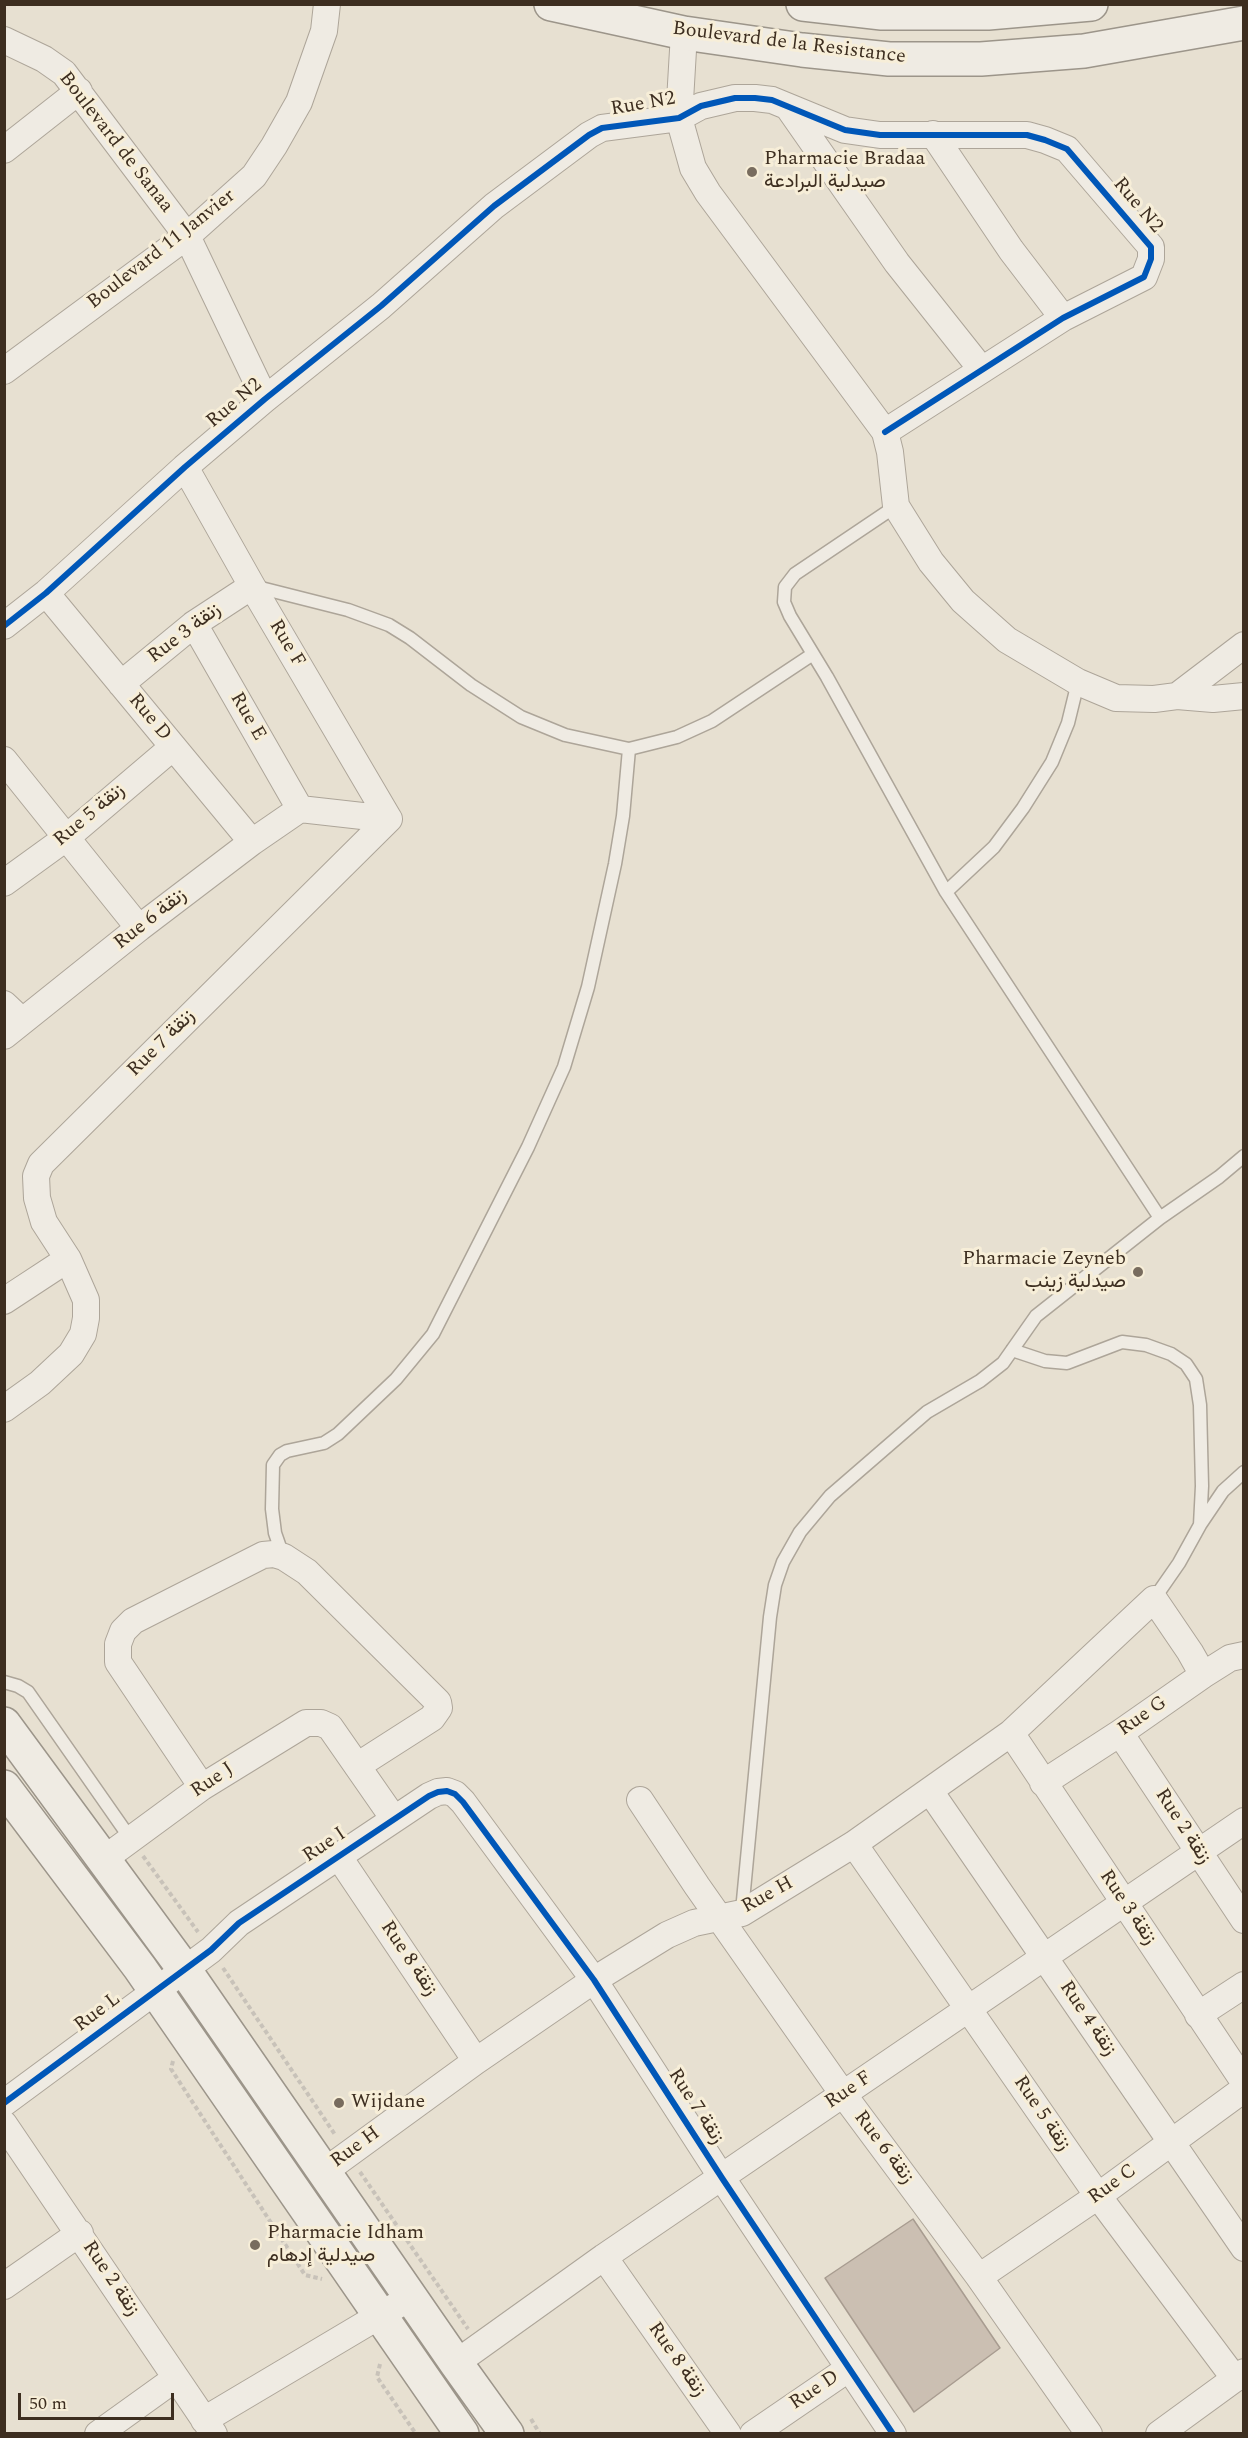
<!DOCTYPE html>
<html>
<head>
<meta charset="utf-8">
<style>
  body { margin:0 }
  #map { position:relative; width:1248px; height:2438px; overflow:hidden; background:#e7e0d1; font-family:Spectral,serif }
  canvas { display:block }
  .frame { position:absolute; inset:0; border:6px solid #3d2e20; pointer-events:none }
  .scale { position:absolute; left:18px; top:2393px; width:156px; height:27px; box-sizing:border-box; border:3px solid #3d2e20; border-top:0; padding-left:8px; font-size:18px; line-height:21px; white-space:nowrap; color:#3d2e20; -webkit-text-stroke:4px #f7eed8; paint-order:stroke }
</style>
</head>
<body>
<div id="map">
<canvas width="1248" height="2438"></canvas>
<div class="frame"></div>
<div class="scale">50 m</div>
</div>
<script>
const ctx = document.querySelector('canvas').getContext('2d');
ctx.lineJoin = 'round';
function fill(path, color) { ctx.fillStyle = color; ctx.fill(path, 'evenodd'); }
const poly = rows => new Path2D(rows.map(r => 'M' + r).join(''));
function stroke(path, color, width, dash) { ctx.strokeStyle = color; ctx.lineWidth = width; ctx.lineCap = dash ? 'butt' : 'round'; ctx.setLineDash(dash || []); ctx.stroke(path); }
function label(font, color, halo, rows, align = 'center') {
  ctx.font = font + ' Spectral,Vazirmatn,serif'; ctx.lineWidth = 6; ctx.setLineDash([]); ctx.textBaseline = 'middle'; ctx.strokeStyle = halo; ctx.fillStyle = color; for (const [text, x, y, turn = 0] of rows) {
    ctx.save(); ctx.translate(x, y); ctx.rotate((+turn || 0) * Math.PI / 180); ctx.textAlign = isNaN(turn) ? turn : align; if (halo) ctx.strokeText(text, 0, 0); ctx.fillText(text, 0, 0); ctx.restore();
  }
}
const building = poly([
  [913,2219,1000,2348,914,2412,825,2278,913,2219]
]);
const path = poly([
  [143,1856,198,1932],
  [223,1968,336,2136],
  [173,2061,171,2069,305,2275,322,2279],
  [360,2172,468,2329],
  [380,2364,377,2377,416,2434],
  [531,2419,540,2434]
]);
const service = poly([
  [896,506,795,574,785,587,784,602,790,616,827,677,946,892,1160,1218],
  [253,586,348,610,389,625,410,638,471,685,521,717,565,735,629,749,677,737,712,721,813,654],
  [946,892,994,847,1023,808,1052,762,1068,723,1078,682],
  [1012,1350,1045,1361,1067,1363,1122,1342,1146,1345,1171,1354,1186,1364,1196,1379,1200,1405,1202,1486,1200,1525],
  [283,1556,275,1533,272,1509,273,1465,280,1455,287,1451,324,1443,338,1434,396,1379,433,1334,528,1147,564,1067,588,987,615,864,623,816,629,749],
  [1154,1599,1179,1563,1200,1525,1223,1491,1244,1472],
  [4,1682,18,1686,28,1692,130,1838],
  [742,1911,770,1617,775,1585,783,1562,800,1532,830,1496,927,1412,980,1381,1003,1363,1036,1316,1160,1218,1219,1177,1244,1156]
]);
const minor = poly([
  [684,33,679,118,693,168,708,193,885,432,890,452,896,506,931,562,963,601,1007,640,1078,682,1116,698,1154,699,1177,696,1244,645],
  [4,40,44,59,64,73,187,236,265,399],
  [788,107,897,263,982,370],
  [933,134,1011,250,1063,318],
  [4,150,79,91],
  [4,371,187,236,254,176,274,146,299,102,324,31,327,4],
  [185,467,252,586,389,819],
  [46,593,252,842],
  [194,624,300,809],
  [4,626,46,593,185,467,265,399,381,306,494,206,589,135,602,128,679,118,701,106,735,98,755,98,772,100,845,130,880,135,1027,135,1045,140,1067,149,1151,247,1151,259,1144,277,1063,318,885,432],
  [121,684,194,624,252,586],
  [1177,696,1213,699,1244,696],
  [4,760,139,928],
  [300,809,389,819],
  [4,883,66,838,173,747],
  [4,1004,22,1021],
  [4,1036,139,928,252,842,300,809],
  [4,1301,68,1259],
  [4,1409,40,1383,71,1354,83,1334,86,1318,86,1300,68,1259,44,1222,37,1198,36,1176,41,1164,389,819],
  [1011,1733,1244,2082],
  [1120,1733,1244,1920],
  [1043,1783,1120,1733,1203,1675,1230,1658,1244,1655],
  [202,1787,118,1662,118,1644,123,1631,133,1621,263,1555,274,1554,284,1557,307,1572,438,1702,439,1708,432,1718,357,1766],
  [930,1791,1244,2248],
  [640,1800,697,1886,843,2094,979,2277,1089,2434],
  [854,1844,1098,2196,1235,2379],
  [339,1857,476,2061],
  [104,1859,202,1787,306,1723,321,1723,330,1727,394,1819],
  [1198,2015,1244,1985],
  [4,2103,211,1950,239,1923,429,1796,438,1792,447,1791,455,1794,463,1802,594,1980,722,2178,893,2434],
  [4,2124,214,2434],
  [325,2171,476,2061,594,1980,667,1935,694,1923,742,1913,854,1844,1011,1733,1154,1599,1190,1652,1203,1675],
  [604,2257,728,2434],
  [979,2277,1098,2196,1244,2089],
  [4,2286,80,2233],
  [456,2363,604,2257,1244,1821],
  [204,2420,411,2297],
  [98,2434,176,2378],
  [753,2434,848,2369],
  [1159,2434,1244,2372]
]);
const secondary = poly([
  [551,4,684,33,802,50,889,59,981,59,1084,51,1244,23],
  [803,4,882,13,988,13,1091,4],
  [4,1724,184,1969,456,2363,507,2434],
  [4,1787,140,1968,462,2434]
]);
const cycleway = poly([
  [4,626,46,593,185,467,265,399,381,306,494,206,589,135,602,128,679,118,701,106,735,98,755,98,772,100,845,130,880,135,1027,135,1045,140,1067,149,1151,247,1151,259,1144,277,1063,318,885,432],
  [4,2103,211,1950,239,1923,429,1796,438,1792,447,1791,455,1794,463,1802,594,1980,722,2178,893,2434]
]);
const markers = [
  [752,172,6,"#786c5e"],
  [1138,1272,6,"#786c5e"],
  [339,2103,6,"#786c5e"],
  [255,2245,6,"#786c5e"]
];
const streetNames = [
  ["Boulevard de la Resistance",789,44,7],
  ["Rue N2",643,105,-10],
  ["Boulevard de Sanaa",115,143,52],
  ["Rue N2",1137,206,50],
  ["Boulevard 11 Janvier",162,250,-38],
  ["Rue N2",235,404,-40],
  ["Rue 3 زنقة",185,634,-37],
  ["Rue F",286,644,59],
  ["Rue E",247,717,60],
  ["Rue D",149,718,50],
  ["Rue 5 زنقة",90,816,-40],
  ["Rue 6 زنقة",151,920,-38],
  ["Rue 7 زنقة",162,1044,-45],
  ["Rue G",1143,1717,-35],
  ["Rue J",213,1781,-34],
  ["Rue 2 زنقة",1182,1827,57],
  ["Rue I",325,1846,-34],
  ["Rue H",768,1896,-29],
  ["Rue 3 زنقة",1127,1908,56],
  ["Rue 8 زنقة",408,1959,56],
  ["Rue L",98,2013,-37],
  ["Rue 4 زنقة",1087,2019,56],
  ["Rue F",849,2091,-34],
  ["Rue 7 زنقة",695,2107,57],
  ["Rue 5 زنقة",1041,2114,56],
  ["Rue H",356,2148,-36],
  ["Rue 6 زنقة",883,2148,53],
  ["Rue C",1113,2185,-36],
  ["Rue 2 زنقة",110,2279,56],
  ["Rue 8 زنقة",676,2360,55],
  ["Rue D",815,2391,-34]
];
const poiNames = [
  ["Pharmacie Bradaa",764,160],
  ["صيدلية البرادعة",764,183],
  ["Pharmacie Zeyneb",1126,1260,"right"],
  ["صيدلية زينب",1126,1283,"right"],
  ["Wijdane",351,2103],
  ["Pharmacie Idham",267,2234],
  ["صيدلية إدهام",267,2257]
];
fill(building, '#cbbfb2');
stroke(building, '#a89c90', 1.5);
stroke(service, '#ada599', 15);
stroke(minor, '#ada599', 28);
stroke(secondary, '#9c958a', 36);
stroke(path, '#c8c2b9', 4, [4.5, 3]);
stroke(service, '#efebe3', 12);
stroke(minor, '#efebe3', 26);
stroke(secondary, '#efebe3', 33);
stroke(cycleway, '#0057b8', 6);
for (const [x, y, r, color] of markers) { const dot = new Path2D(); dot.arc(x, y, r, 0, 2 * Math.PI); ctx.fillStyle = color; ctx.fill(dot); stroke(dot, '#f7eed8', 2); }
label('20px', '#3d2e20', '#f7eed8', streetNames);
label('20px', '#3d2e20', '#f7eed8', poiNames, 'left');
</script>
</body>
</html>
